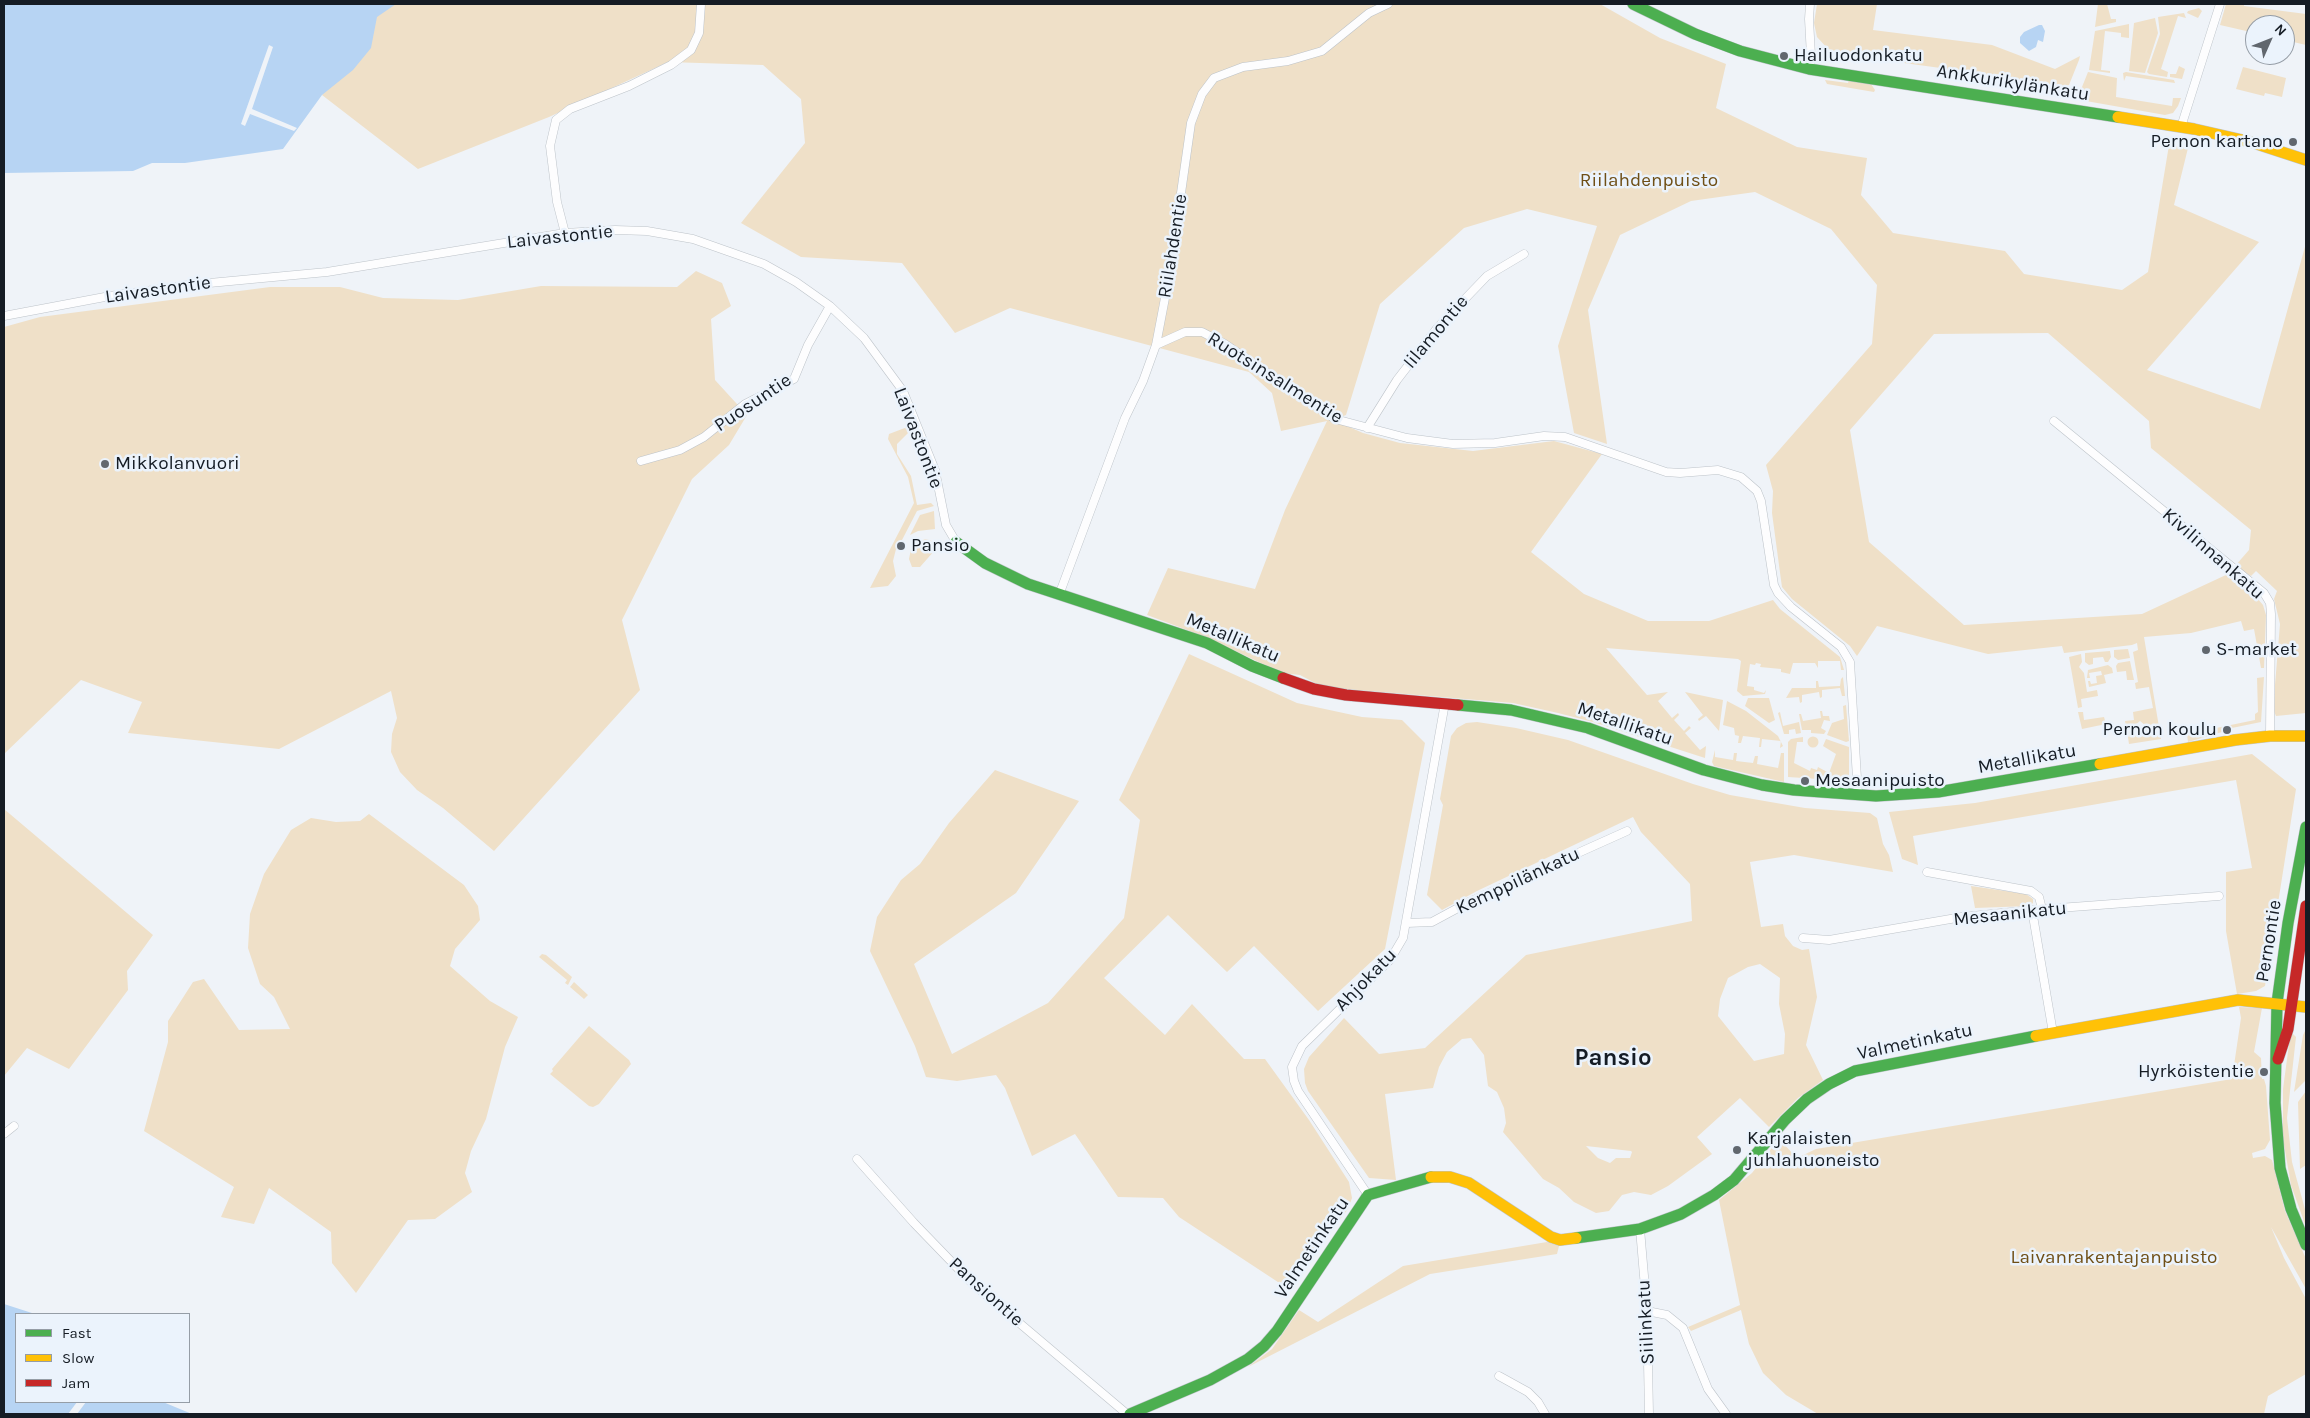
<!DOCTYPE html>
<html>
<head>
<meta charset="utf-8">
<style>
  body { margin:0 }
  #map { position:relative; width:2310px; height:1418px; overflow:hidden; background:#eff3f8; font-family:Karla,sans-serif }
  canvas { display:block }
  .frame { position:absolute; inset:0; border:5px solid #151c24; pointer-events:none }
  .legend { position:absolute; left:15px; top:1313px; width:175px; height:90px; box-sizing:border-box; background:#ebf3fc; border:1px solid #959da6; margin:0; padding:6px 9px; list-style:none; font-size:15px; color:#151c24 }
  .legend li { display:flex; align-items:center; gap:10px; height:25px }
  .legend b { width:25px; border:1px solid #959da6 }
  .north { position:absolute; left:2245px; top:15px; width:50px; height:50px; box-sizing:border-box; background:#ebf3fc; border:1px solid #959da6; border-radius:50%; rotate:46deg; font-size:14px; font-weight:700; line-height:20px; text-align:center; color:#151c24 }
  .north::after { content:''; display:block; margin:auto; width:18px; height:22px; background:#61676e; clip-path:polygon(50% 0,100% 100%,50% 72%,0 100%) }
</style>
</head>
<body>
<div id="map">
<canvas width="2310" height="1418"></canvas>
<div class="frame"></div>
<ul class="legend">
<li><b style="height:6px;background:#4caf50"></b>Fast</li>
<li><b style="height:6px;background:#ffc107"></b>Slow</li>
<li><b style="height:6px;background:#c62828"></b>Jam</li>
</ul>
<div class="north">N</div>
</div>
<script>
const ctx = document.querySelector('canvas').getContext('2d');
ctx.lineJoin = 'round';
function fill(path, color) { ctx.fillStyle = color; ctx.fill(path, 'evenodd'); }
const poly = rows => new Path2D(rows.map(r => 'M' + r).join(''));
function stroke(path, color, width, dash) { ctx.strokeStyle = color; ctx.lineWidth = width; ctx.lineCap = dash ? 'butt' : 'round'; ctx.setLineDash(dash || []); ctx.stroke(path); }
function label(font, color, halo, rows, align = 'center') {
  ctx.font = font + ' Karla,sans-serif'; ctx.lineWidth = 5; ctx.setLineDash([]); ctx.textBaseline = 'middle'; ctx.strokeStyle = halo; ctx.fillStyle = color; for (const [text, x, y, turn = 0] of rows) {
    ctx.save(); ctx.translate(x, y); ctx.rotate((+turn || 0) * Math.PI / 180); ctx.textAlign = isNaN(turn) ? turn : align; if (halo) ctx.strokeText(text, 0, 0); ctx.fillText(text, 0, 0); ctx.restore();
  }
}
const green = poly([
  [364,4,1600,4,1660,38,1726,64,1716,108,1797,147,1867,158,1861,195,1893,233,2005,251,2024,274,2122,290,2148,272,2169,145,2188,148,2174,205,2259,242,2147,370,2260,409,2306,243,2306,713,2276,716,2273,709,2280,624,2274,599,2277,591,2256,571,2251,576,2235,566,2249,550,2251,530,2151,448,2149,421,2048,333,1934,334,1850,430,1869,542,1964,625,2142,614,2228,574,2257,598,2263,605,2266,615,2264,668,2261,668,2254,629,2244,631,2241,621,2191,633,2144,637,2161,739,2129,744,2127,731,2135,730,2141,733,2146,726,2140,721,2134,726,2126,727,2125,721,2134,720,2133,712,2153,708,2149,687,2136,689,2135,683,2138,682,2133,652,2138,650,2137,643,2132,645,2064,653,2062,646,1988,654,1877,626,1857,656,1850,646,1792,599,1782,587,1781,580,1772,513,1773,491,1766,465,1872,344,1877,285,1831,229,1755,192,1691,201,1620,235,1588,310,1607,444,1574,433,1558,346,1597,226,1527,209,1464,228,1380,304,1346,415,1333,420,1363,433,1400,443,1473,451,1554,441,1602,454,1531,552,1584,594,1648,621,1709,621,1773,600,1780,609,1840,657,1844,670,1841,670,1840,661,1818,661,1818,668,1815,663,1793,663,1790,674,1781,672,1781,669,1760,667,1761,664,1756,663,1755,665,1750,664,1747,686,1754,687,1754,690,1764,693,1766,690,1765,694,1743,696,1737,691,1741,661,1738,659,1606,648,1647,695,1668,692,1658,701,1672,718,1678,713,1679,715,1674,720,1684,731,1689,726,1691,728,1685,733,1700,750,1706,746,1705,758,1593,722,1558,713,1513,703,1334,688,1319,685,1300,675,1282,673,1206,637,1147,615,1168,568,1255,589,1285,510,1327,421,1281,431,1272,393,1249,372,1010,308,955,333,902,263,801,257,741,223,805,143,801,99,763,65,668,62,549,117,418,169,322,95],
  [1817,4,1877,4,1873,30,1992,45,2055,69,2080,56,2079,60,2069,85,2057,91,1970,72,1845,55,1828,49,1817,37,1814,23],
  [2098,4,2107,4,2111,19,2116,19,2116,22,2095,27],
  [2226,4,2244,4,2244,6,2306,14,2306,45,2285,40,2285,25,2255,25,2255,33,2220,25],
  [2199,8,2202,11,2198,18,2187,13,2188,11],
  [2184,13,2186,18,2178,16,2161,69,2168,72,2167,77,2149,74,2147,72,2160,34,2158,17],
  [2155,18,2158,33,2145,73,2129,71,2134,23],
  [2129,24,2129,38,2121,37,2121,33,2105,31,2101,70,2110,71,2110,73,2089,70,2095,31],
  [2179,66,2185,69,2182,79,2170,77,2170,74,2176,74],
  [2243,67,2286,78,2282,97,2265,93,2264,96,2236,89],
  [2088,72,2117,78,2116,97,2172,106,2173,98,2181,98,2178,106,2173,113,2165,115,2086,101,2082,99,2080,92],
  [2126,72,2174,80,2175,83,2126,76,2124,81,2123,73],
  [1825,80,1848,83,1849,80,1871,84,1875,90,1874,92,1827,84],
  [696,271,722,283,731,306,711,319,715,380,747,415,729,445,692,479,622,620,640,690,494,851,443,808,417,790,400,772,391,752,392,734,397,718,391,691,279,749,128,733,142,702,81,680,4,754,4,327,40,317,270,287,340,287,383,298,458,300,541,286,677,287],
  [910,426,910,431,897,444,897,454,911,476,917,505,931,503,934,506,917,511,902,540,898,541,893,561,896,576,888,586,870,588,914,503,908,477,888,439,889,434],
  [934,511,935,529,918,531,910,535,920,515],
  [926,539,935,542,935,550,920,567,912,567,909,559,911,549,917,542],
  [2128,649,2130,658,2118,660,2114,657,2114,650],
  [2110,651,2111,657,2108,662,2105,662,2103,657,2093,658,2093,664,2089,665,2085,662,2085,653],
  [1189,654,1297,703,1362,717,1402,720,1425,743,1385,949,1318,1011,1254,946,1227,972,1168,915,1104,978,1165,1035,1192,1004,1244,1059,1265,1059,1309,1120,1349,1182,1352,1198,1348,1209,1287,1288,1179,1217,1163,1198,1118,1197,1075,1134,1032,1156,1005,1088,996,1075,957,1081,926,1077,915,1046,870,951,877,917,901,880,920,864,949,823,995,770,1079,801,1016,893,914,964,952,1054,1048,1003,1124,918,1140,820,1119,800],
  [2081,654,2082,662,2079,667,2084,673,2087,692,2097,690,2098,696,2081,699,2082,707,2078,708,2069,657],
  [2130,661,2134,680,2127,680,2126,671,2117,672,2116,666,2118,663],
  [2108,665,2112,668,2113,673,2104,675,2106,683,2089,687,2088,681,2090,681,2091,684,2097,683,2096,676,2102,675,2101,671,2089,673,2090,678,2087,678,2088,670],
  [1843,677,1845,696,1842,696,1840,688,1822,690,1822,697,1820,698,1819,692,1802,695,1802,702,1800,703,1799,697,1786,698,1792,688,1816,688,1816,681,1818,681,1819,687,1840,686,1841,679],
  [2264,677,2261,722,2222,730,2222,732,2188,742,2187,734,2255,720,2255,714,2258,712,2257,678],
  [1685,692,1723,700,1719,731,1706,716,1699,721,1698,719,1703,715],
  [1748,698,1769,698,1775,720,1769,723,1745,706],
  [1727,701,1746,711,1778,736,1783,746,1780,748,1781,741,1762,739,1761,747,1759,747,1760,738,1743,736,1741,743,1738,743,1739,736,1735,735,1734,728,1723,725],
  [1846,705,1849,741,1846,742,1827,735,1832,723,1844,719,1843,706],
  [1820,711,1822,711,1823,716,1829,716,1830,721,1824,720,1821,728,1826,731,1824,734,1811,733,1811,730,1802,730,1799,714,1801,714,1803,721,1821,718],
  [1780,712,1783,726,1799,722,1801,733,1796,734,1795,729,1789,730,1789,734,1784,734,1778,713],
  [2078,712,2083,712,2084,720,2104,717,2106,724,2082,729],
  [1477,722,1516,728,1568,740,1693,784,1730,795,1805,808,1870,813,1877,818,1883,844,1889,855,1893,872,1794,855,1750,862,1761,927,1783,924,1785,936,1793,946,1802,950,1809,949,1817,997,1806,1045,1823,1080,1798,1098,1769,1127,1740,1098,1697,1137,1712,1154,1668,1186,1651,1195,1634,1192,1622,1195,1609,1211,1596,1213,1574,1202,1559,1188,1543,1179,1503,1132,1506,1123,1504,1108,1497,1092,1488,1086,1484,1055,1471,1038,1462,1039,1447,1052,1439,1067,1433,1088,1385,1094,1396,1180,1369,1178,1308,1091,1305,1083,1304,1069,1309,1057,1344,1018,1379,1054,1425,1048,1526,955,1692,921,1690,884,1641,832,1633,817,1477,891,1442,910,1427,895,1443,805,1440,799,1451,736,1457,728,1466,723],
  [1760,964,1780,978,1779,1004,1785,1034,1784,1054,1754,1061,1718,1016,1720,999,1728,978,1748,967],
  [1586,1146,1631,1151,1632,1152,1630,1158,1616,1158,1610,1163,1598,1158],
  '1807.5 742a5.5 5.5 0 1 1 11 0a5.5 5.5 0 1 1-11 0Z',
  [1803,737,1803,742,1797,742,1794,763,1810,771,1811,768,1817,770,1818,767,1829,773,1836,754,1823,746,1826,739,1849,747,1849,781,1788,777,1788,742,1791,739],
  [1715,750,1715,757,1733,760,1734,753,1737,753,1736,761,1753,763,1755,756,1758,756,1757,764,1778,768,1781,753,1784,753,1784,782,1714,766,1712,762],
  [2252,754,2296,789,2265,986,2256,991,2237,994,2226,931,2226,872,2252,868,2236,780,1913,836,1918,865,1902,859,1889,812,1975,803],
  [4,809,153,935,127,971,128,990,69,1069,27,1048,4,1076],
  [369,814,464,885,478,906,480,920,455,949,450,966,490,1001,518,1017,505,1047,486,1119,471,1151,465,1173,472,1192,435,1219,408,1220,356,1293,332,1263,331,1232,269,1188,254,1224,221,1217,234,1187,144,1131,168,1042,168,1021,193,982,204,979,239,1030,290,1029,274,997,260,984,248,948,250,914,264,874,291,830,311,818,336,822,360,821],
  [1971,886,2026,894,2033,899,2033,903,2029,906,1975,908],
  [542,954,546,955,572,977,568,985,565,983,567,980,539,957],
  [574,982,588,995,584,999,570,987],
  [2239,1007,2262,1008,2254,1052,2261,1058,2262,1079,2264,1079,2266,1086,2270,1140,2265,1149,2252,1153,2253,1158,2265,1156,2272,1160,2285,1211,2306,1259,2306,1289,2271,1227,2284,1258,2306,1299,2306,1374,2268,1396,2264,1414,1818,1414,1786,1395,1763,1373,1749,1344,1741,1310,1691,1331,1688,1327,1740,1305,1719,1200,1752,1173,1779,1139,1797,1158,1816,1149,2232,1079,2241,1018],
  [589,1026,629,1060,631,1064,599,1104,593,1107,589,1106,550,1074,553,1071,552,1069],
  [2306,1029,2306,1080,2294,1092,2303,1035],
  [2292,1033,2296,1037,2287,1118,2292,1162,2306,1213,2306,1227,2291,1185,2283,1139,2283,1089,2290,1037],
  [2306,1091,2306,1165,2300,1169,2298,1102],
  [1547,1242,1559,1246,1557,1254,1430,1274,1248,1367,1272,1349,1299,1310,1318,1322,1403,1266]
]);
const water = poly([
  [4,4,396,4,377,17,371,48,353,70,322,95,283,149,185,163,152,163,133,171,4,173],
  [2039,25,2042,25,2045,31,2043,42,2038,40,2036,47,2029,51,2020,43,2020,37,2024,32],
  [4,1304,35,1314,16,1314,16,1402,163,1402,192,1414,4,1414]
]);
const pier = poly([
  [269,45,273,47,252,109,297,128,294,131,250,114,245,126,241,124],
  [77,1402,86,1402,77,1414,68,1414]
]);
const street = poly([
  [1809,69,1811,56,1809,19,1810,4],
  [2181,127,2220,4],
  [565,233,557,202,550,146,556,120,570,109,629,86,671,65,691,50,699,33,701,4],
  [4,316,110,296,188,285,327,272,565,233,615,230,647,231,693,239,764,264,796,282,830,306,864,338,903,391,935,470,946,525,956,542],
  [1156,345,1185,332,1202,332,1225,344,1335,419,1407,438,1453,444,1495,443,1544,436,1565,437,1666,472,1680,473,1718,470,1741,477,1757,491,1761,501,1774,585,1778,593,1791,607,1841,647,1850,662,1858,795],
  [2054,421,2264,593,2270,603,2271,614,2270,736],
  [1367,428,1397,380,1438,327,1487,276,1524,254],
  [641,461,680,450,704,437,745,404,794,379,808,345,830,306],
  [1059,595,1125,418,1143,381,1156,345,1169,277,1191,123,1202,94,1214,78,1243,67,1288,61,1322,51,1369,13,1388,4],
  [1927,872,2031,891,2039,897,2042,909],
  [2032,910,2053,1033],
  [1407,923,1432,922,1471,901,1627,831],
  [1803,938,1829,940,1962,917,2032,910,2219,896],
  [4,1134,14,1126],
  [857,1159,914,1223,972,1283,1127,1414],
  [1368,1195,1298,1091,1294,1081,1292,1067,1302,1046,1390,960,1403,938,1445,703],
  [1640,1229,1647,1311,1649,1414],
  [1647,1311,1667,1315,1683,1328,1708,1389,1726,1414],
  [1499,1376,1528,1392,1538,1402,1545,1414]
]);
const fast = poly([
  [1633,4,1695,34,1740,51,1809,69,2118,117],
  [956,542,985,563,1028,584,1207,643,1252,666,1283,678],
  [1458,705,1511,710,1588,728,1704,770,1762,785,1794,790,1876,796,1938,792,2100,764],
  [2306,827,2288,923,2277,1003,2275,1103,2280,1168,2291,1209,2306,1245],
  [1576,1238,1640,1229,1681,1214,1714,1195,1734,1180,1785,1120,1807,1099,1829,1084,1855,1071,2036,1036],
  [1130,1414,1210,1380,1248,1359,1264,1346,1277,1331,1368,1195,1431,1177]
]);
const slow = poly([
  [2118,117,2194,129,2251,142,2306,160],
  [2100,764,2235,740,2270,736,2306,736],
  [2036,1036,2238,1000,2306,1007],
  [1431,1177,1450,1177,1469,1183,1551,1237,1560,1240,1576,1238]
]);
const jam = poly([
  [1283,678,1314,689,1346,695,1458,705],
  [2278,1059,2288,1029,2306,906]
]);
const markers = [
  [1784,56,5,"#61676e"],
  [2293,142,5,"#61676e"],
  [105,464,5,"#61676e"],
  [901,546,5,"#61676e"],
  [2206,650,5,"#61676e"],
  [2227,730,5,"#61676e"],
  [1805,781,5,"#61676e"],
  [2264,1072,5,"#61676e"],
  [1737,1150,5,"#61676e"]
];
const poiNames = [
  ["Hailuodonkatu",1794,56],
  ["Pernon kartano",2283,142,"right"],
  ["Mikkolanvuori",115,464],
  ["Pansio",911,546],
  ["S-market",2216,650],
  ["Pernon koulu",2217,730,"right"],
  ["Mesaanipuisto",1815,781],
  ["Hyrköistentie",2254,1072,"right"],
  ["Karjalaisten",1747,1139],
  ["juhlahuoneisto",1747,1161]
];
const streetNames = [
  ["Ankkurikylänkatu",2013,83,9],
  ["Laivastontie",560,237,-6],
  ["Riilahdentie",1173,246,-81],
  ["Laivastontie",158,290,-8],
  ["Iilamontie",1436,332,-50],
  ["Ruotsinsalmentie",1275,378,32],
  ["Puosuntie",753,403,-34],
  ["Laivastontie",918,438,69],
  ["Kivilinnankatu",2213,554,41],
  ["Metallikatu",1233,638,23],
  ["Metallikatu",1625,724,19],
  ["Metallikatu",2027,759,-10],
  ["Kemppilänkatu",1518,881,-25],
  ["Mesaanikatu",2010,914,-6],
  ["Pernontie",2269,941,-81],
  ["Ahjokatu",1366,980,-46],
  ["Valmetinkatu",1915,1042,-12],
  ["Valmetinkatu",1312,1248,-56],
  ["Pansiontie",986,1292,42],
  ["Siilinkatu",1646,1322,-93]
];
const parkNames = [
  ["Riilahdenpuisto",1649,181],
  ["Laivanrakentajanpuisto",2114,1258]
];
const districtNames = [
  ["Pansio",1613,1058]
];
fill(green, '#efe0c8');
fill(water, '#b7d4f3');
fill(pier, '#eff3f8');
stroke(street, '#bdc3c9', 9);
stroke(fast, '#bdc3c9', 12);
stroke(slow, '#bdc3c9', 12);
stroke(jam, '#bdc3c9', 12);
stroke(street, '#fdfdfe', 8);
stroke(fast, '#4caf50', 11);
stroke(slow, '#ffc107', 11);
stroke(jam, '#c62828', 11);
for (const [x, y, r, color] of markers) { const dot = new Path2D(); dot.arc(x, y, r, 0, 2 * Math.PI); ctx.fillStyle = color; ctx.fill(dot); stroke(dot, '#ebf3fc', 2); }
label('19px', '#151c24', '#ebf3fc', poiNames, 'left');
label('19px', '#151c24', '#ebf3fc', streetNames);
label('19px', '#6f4f16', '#ebf3fc', parkNames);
label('bold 24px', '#151c24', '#ebf3fc', districtNames);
</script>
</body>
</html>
